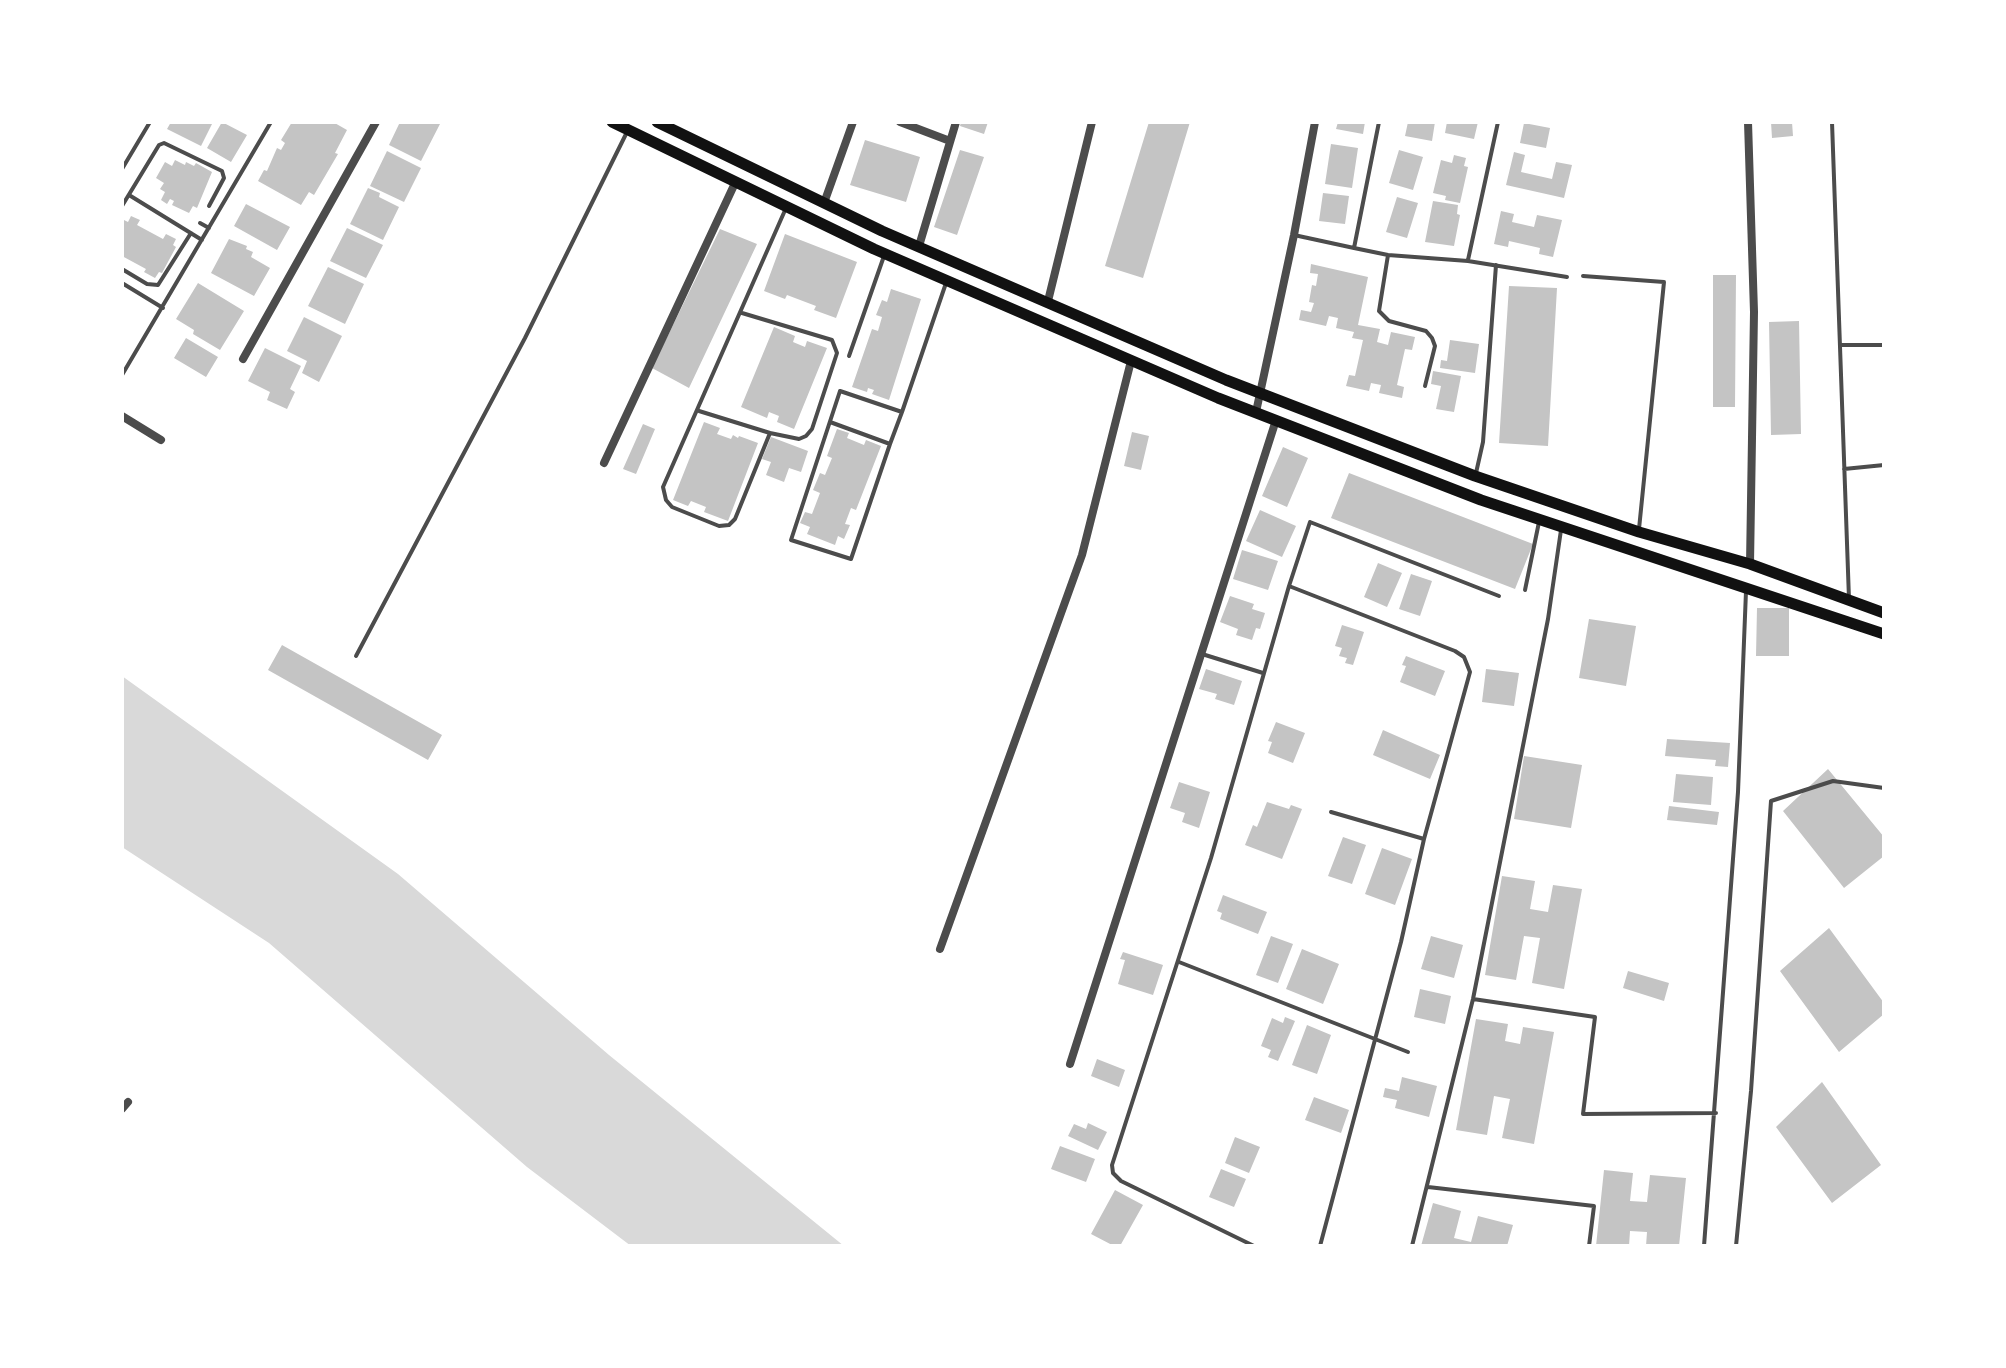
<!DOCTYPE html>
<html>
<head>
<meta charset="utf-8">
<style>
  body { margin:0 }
  #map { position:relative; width:2006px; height:1368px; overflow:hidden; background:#fff; font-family:"Open Sans",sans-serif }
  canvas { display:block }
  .frame { position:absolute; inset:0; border:124px solid #fff; pointer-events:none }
</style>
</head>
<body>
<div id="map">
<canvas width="2006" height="1368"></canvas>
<div class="frame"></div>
</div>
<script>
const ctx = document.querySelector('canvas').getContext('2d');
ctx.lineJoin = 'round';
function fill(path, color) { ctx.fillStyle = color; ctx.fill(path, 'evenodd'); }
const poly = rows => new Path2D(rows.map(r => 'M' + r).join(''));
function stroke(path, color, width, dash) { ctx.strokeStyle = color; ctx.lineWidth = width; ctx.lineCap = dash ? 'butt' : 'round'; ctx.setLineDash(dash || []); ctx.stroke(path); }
const water = poly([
  [122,676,398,874,609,1055,844,1246,631,1246,527,1167,269,943,122,847]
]);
const building = poly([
  [171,122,213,122,201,146,167,129],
  [222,122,247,135,231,162,207,148],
  [292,122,333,122,347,130,335,153,338,154,314,195,309,192,301,205,258,181,264,170,267,171,277,148,281,150,285,143,281,140],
  [400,122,441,122,421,161,389,145],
  [961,122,988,122,984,134,960,126],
  [1149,122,1190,122,1143,278,1105,266],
  [1338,122,1365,122,1363,134,1336,129],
  [1408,122,1435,122,1432,141,1405,136],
  [1447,122,1478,122,1474,139,1445,133],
  [1771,122,1792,122,1793,136,1772,138],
  [1524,123,1550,128,1546,148,1520,143],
  [865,140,920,157,906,202,850,185],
  [1331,144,1358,148,1352,188,1325,184],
  [960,150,984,157,957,235,934,227],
  [1399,150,1423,157,1413,190,1389,183],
  [387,151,421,168,404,202,370,186],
  [1514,152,1525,155,1521,172,1552,179,1556,162,1572,165,1564,198,1506,185],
  [1454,155,1466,158,1464,166,1468,167,1460,203,1445,200,1446,196,1433,193,1441,160,1452,163],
  [175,160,185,165,186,162,194,166,196,163,212,172,197,208,193,206,189,213,172,205,174,201,170,199,167,204,161,200,165,192,160,189,164,183,156,178,165,162,172,166],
  [368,188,380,193,379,197,399,207,383,240,350,224],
  [1323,193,1349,196,1345,224,1319,221],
  [1397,197,1418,203,1407,238,1386,232],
  [1433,201,1458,205,1457,214,1460,215,1454,246,1425,242],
  [246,204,290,227,277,250,234,226],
  [1501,211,1514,214,1512,222,1534,227,1537,215,1562,220,1553,257,1539,254,1540,248,1509,241,1508,247,1494,244],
  [131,216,140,220,137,225,163,239,166,234,176,239,173,245,176,247,162,273,159,272,155,278,144,272,146,269,122,256,122,219,128,222],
  [347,228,383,245,366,278,330,261],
  [720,229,757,244,689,388,652,368],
  [785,234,857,262,836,318,814,310,816,306,787,295,785,299,764,291],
  [229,239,247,246,246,249,253,252,251,257,270,268,254,296,211,273],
  [1311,264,1368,277,1358,325,1380,329,1377,342,1388,345,1391,332,1415,337,1412,350,1405,349,1397,385,1404,387,1402,398,1379,393,1381,385,1371,383,1369,391,1346,386,1349,375,1355,376,1363,340,1352,338,1354,332,1336,328,1338,318,1329,316,1326,326,1299,320,1301,310,1311,312,1314,303,1309,302,1312,285,1316,286,1318,274,1310,273],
  [328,267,364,284,345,324,308,306],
  [1713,275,1736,275,1735,407,1713,407],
  [198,283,244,311,220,350,193,334,194,330,176,319],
  [1509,286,1557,288,1548,446,1499,443],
  [891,289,921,299,889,400,872,394,874,390,868,388,867,392,852,387,872,329,878,331,882,317,876,315,882,300,887,302],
  [304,317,342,336,319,382,302,373,307,361,287,351],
  [1799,321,1801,434,1771,435,1769,322],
  [774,327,795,336,793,342,805,347,807,341,827,348,794,429,777,422,779,416,769,412,767,418,741,407],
  [186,338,218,357,206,377,174,358],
  [1450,340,1479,344,1475,373,1440,368,1441,360,1447,361],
  [265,348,301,366,290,389,295,392,287,409,267,400,270,392,248,381],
  [1433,371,1461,376,1454,412,1436,409,1441,386,1431,384],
  [704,422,720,428,717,434,731,439,733,435,738,438,739,436,758,443,728,521,704,512,706,507,691,501,688,506,673,500],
  [643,424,655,429,636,474,623,469],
  [837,429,849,433,847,438,864,445,866,440,881,446,856,510,851,508,845,524,850,525,844,539,838,536,835,545,807,534,810,527,800,523,805,512,812,514,820,493,813,490,820,473,825,475,832,458,827,456],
  [1132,432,1149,436,1141,470,1124,466],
  [771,437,808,451,801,472,789,468,784,482,766,475,771,462,762,459],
  [1283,447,1308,458,1287,507,1262,496],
  [1349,473,1533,544,1515,589,1331,518],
  [1260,510,1296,526,1282,557,1246,541],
  [1242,550,1278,561,1268,590,1233,579],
  [1378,563,1402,573,1387,607,1364,597],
  [1411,574,1432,581,1420,616,1399,609],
  [1230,596,1254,604,1252,609,1265,613,1260,629,1256,628,1252,640,1236,635,1238,629,1220,622],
  [1757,608,1789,608,1789,656,1756,656],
  [1589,619,1636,626,1626,686,1579,678],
  [1342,625,1364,632,1353,665,1345,663,1347,658,1339,656,1342,648,1335,646],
  [282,645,442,735,428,760,268,670],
  [1406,656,1445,671,1435,696,1400,682,1406,666,1402,665],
  [1206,669,1242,681,1234,705,1215,699,1217,694,1199,689],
  [1486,669,1519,673,1514,706,1482,702],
  [1276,722,1305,733,1293,763,1268,753,1272,742,1268,741],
  [1383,730,1440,755,1430,779,1373,755],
  [1667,739,1730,743,1728,767,1715,766,1716,760,1665,756],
  [1524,756,1582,765,1571,828,1514,819],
  [1828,769,1884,837,1884,856,1844,888,1783,811],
  [1676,774,1713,777,1711,805,1673,802],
  [1179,782,1210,792,1199,828,1182,822,1185,813,1170,808],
  [1267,802,1289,809,1291,805,1302,809,1282,859,1245,845,1253,825,1257,827],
  [1669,806,1719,812,1717,825,1667,820],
  [1343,837,1366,845,1352,884,1328,876],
  [1382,848,1412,859,1395,905,1365,894],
  [1502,876,1535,881,1530,909,1548,912,1553,885,1582,889,1564,989,1532,983,1540,938,1524,936,1516,980,1485,975],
  [1223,895,1267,912,1258,934,1220,919,1222,913,1217,911],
  [1829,928,1884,1003,1884,1014,1839,1052,1780,971],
  [1271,936,1293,944,1278,983,1256,975],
  [1431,936,1463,945,1454,978,1421,969],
  [1302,949,1339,964,1323,1004,1286,989],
  [1123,952,1163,965,1153,995,1118,984,1125,960,1120,959],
  [1628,971,1669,983,1664,1001,1623,988],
  [1420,989,1451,996,1445,1024,1414,1017],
  [1285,1017,1295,1021,1278,1061,1268,1057,1271,1050,1261,1046,1272,1018,1283,1023],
  [1476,1019,1508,1024,1505,1041,1520,1044,1523,1027,1554,1032,1534,1144,1502,1138,1510,1099,1494,1096,1487,1135,1456,1130],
  [1307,1025,1331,1035,1317,1074,1292,1065],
  [1097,1059,1125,1070,1119,1087,1091,1076],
  [1402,1077,1437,1086,1429,1117,1395,1108,1397,1100,1383,1097,1385,1088,1399,1091],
  [1822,1082,1881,1165,1832,1203,1776,1127],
  [1314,1097,1349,1110,1341,1133,1305,1120],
  [1088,1123,1107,1132,1098,1150,1068,1136,1074,1124,1086,1129],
  [1235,1137,1260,1147,1249,1173,1225,1163],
  [1060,1146,1095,1159,1086,1182,1051,1169],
  [1221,1169,1246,1179,1234,1207,1209,1197],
  [1604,1170,1633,1173,1630,1201,1647,1202,1650,1175,1686,1178,1679,1246,1646,1246,1647,1232,1630,1231,1629,1246,1596,1246],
  [1115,1190,1143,1205,1120,1246,1114,1246,1091,1234],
  [1433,1203,1461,1211,1454,1238,1471,1242,1478,1216,1513,1225,1507,1246,1421,1246]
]);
const service = poly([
  [1379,122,1354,248,1388,255,1468,261,1567,277],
  [1832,122,1849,599],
  [122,169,150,122],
  [129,195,202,240],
  [122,206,159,145,164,143,222,171,224,178,209,206],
  [200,223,209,228],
  [1294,235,1354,248],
  [1388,255,1379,311,1389,321,1426,331,1432,338,1435,346,1425,386],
  [1468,260,1498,122],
  [122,269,147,284,158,285,191,233],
  [1583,276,1664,282,1639,529],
  [122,283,163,308],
  [742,313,832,340,837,353,812,429,806,436,799,439,770,433,735,519,729,525,719,526,672,507,666,500,663,487,786,208],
  [1840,345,1884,345],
  [849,356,884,256],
  [122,375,271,122],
  [699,411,770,433],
  [902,412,840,391,791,540,851,559,890,444,902,412,946,283],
  [830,422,890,444],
  [1844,469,1884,465],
  [1476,473,1483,442,1496,265],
  [1289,586,1455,651,1464,657,1470,672,1424,839,1401,942,1320,1246],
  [1525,590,1539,522],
  [1202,654,1263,673],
  [356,656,525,338,627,132],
  [1331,812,1424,839],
  [1179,962,1408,1052],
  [1473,999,1595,1017,1583,1114,1716,1113],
  [1428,1187,1594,1206,1589,1246],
  [1254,1246,1121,1181,1113,1173,1112,1165,1211,858,1289,586,1310,522,1499,596],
  [1412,1246,1473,999,1548,619,1561,530],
  [1704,1246,1738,792,1746,591],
  [1736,1246,1751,1091,1771,801,1833,781,1884,788]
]);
const minor = poly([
  [900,122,950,141],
  [1748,122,1754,312,1750,564],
  [824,203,853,122],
  [919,246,956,122],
  [1048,301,1092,122],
  [243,359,376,122],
  [1256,412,1294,235,1315,122],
  [122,416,161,440],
  [604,463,736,181],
  [940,949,1082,555,1131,361],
  [1070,1064,1276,420],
  [122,1109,128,1102]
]);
const secondary = poly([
  [612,122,874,249,1218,398,1481,500,1884,634],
  [657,122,882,231,1226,380,1475,476,1639,532,1750,564,1884,613]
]);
fill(water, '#d9d9d9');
fill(building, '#c4c4c4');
stroke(service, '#4c4c4c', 4);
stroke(minor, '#4c4c4c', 8);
stroke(secondary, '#111', 11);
</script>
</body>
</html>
